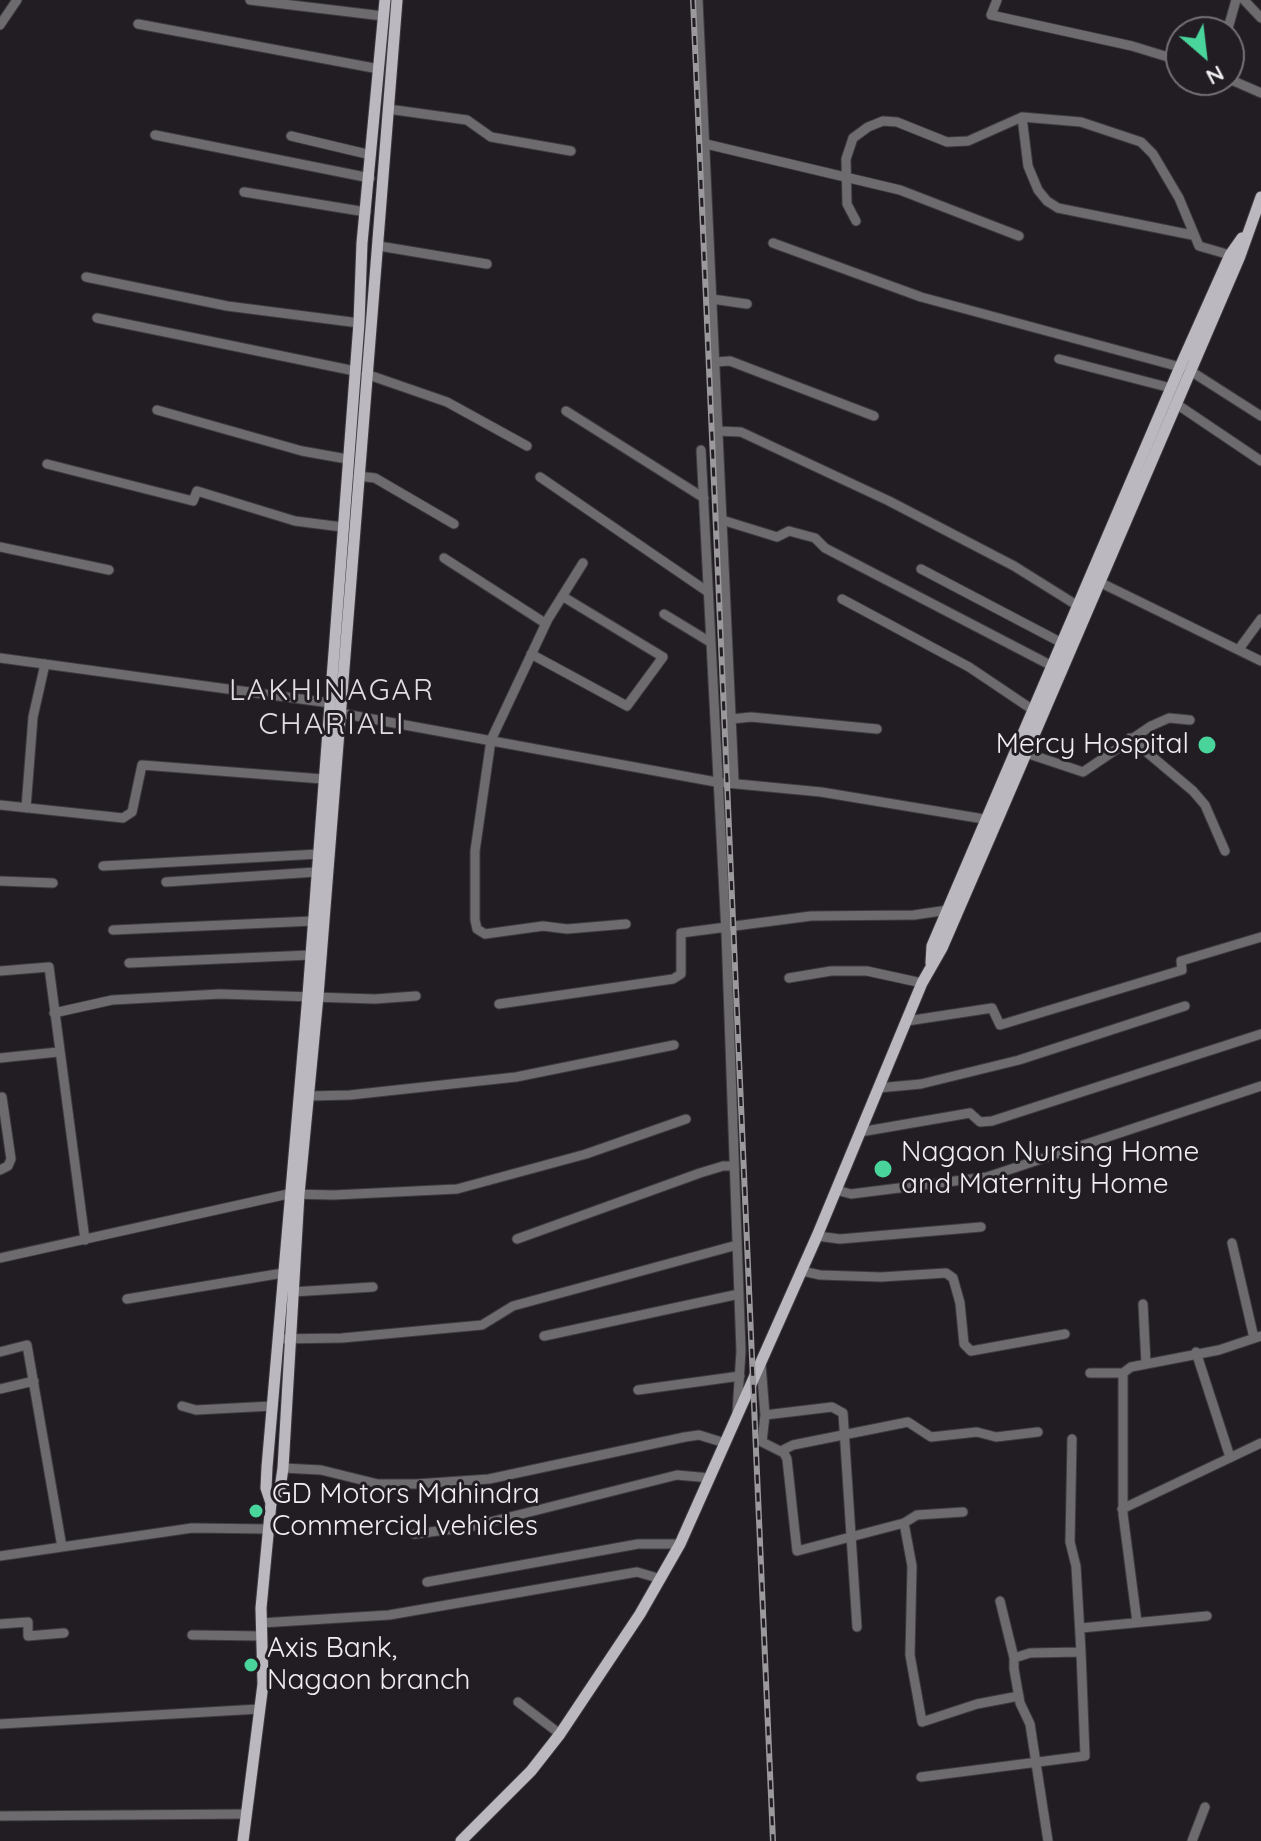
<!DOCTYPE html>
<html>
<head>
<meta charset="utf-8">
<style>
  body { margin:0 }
  #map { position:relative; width:1261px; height:1841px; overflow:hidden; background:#211d23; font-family:Quicksand,sans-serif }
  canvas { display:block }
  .north { position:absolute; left:1165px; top:16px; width:80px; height:80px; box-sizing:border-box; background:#211d23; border:2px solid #747075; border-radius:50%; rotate:152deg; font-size:22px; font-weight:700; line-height:32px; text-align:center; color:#f0edf1 }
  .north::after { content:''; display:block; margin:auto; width:28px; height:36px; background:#49d49c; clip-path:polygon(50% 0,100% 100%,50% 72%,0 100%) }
</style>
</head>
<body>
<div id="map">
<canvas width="1261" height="1841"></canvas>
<div class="north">N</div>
</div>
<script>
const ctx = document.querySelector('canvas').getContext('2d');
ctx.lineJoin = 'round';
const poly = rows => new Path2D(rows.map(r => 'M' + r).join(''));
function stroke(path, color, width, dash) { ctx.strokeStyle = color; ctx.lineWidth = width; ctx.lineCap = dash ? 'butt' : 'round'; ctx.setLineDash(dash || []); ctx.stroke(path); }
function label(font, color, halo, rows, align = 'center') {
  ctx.font = font + ' Quicksand,sans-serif'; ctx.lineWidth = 6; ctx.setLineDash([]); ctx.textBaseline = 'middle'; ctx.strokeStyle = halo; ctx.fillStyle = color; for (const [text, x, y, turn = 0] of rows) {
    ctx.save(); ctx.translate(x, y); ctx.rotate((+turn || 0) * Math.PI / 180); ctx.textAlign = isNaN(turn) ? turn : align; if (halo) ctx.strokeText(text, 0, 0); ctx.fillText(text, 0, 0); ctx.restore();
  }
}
const minor = poly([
  [250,0,383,16],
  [698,0,734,781],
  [997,0,991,15,1132,46,1181,61],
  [1244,0,1261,18],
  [138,24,379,69],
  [0,25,17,0],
  [1227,32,1236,0],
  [1229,79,1261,93],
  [388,109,467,120,491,137,571,151],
  [1022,117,1028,166,1038,190,1047,201,1058,208,1192,235],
  [155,135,370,178],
  [291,136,371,155],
  [706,144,900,190,1019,236],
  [244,192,366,212],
  [856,221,847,204,846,159,853,138,868,127,883,121,897,122,947,142,968,141,1022,117,1081,122,1141,142,1153,154,1179,198,1199,246,1230,255],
  [773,243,921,297,1180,367],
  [379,246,487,264],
  [86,277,227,306,359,323],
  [712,299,747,304],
  [97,318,355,371],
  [1059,359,1171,388],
  [715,362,730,361,874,416],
  [1189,370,1261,416],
  [366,374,447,402,527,446],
  [1175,403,1261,461],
  [157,410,302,451,347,459],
  [566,411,704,498],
  [718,431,741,432,889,501,1014,566,1078,606],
  [701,450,726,932,741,1351,737,1413],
  [47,464,193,501,197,491,295,521,342,527],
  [358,476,375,478,454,524],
  [540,477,708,592],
  [722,520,777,537,789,531,815,538,825,548,1052,666],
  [0,547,109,570],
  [444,558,545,623],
  [583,563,548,619,491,740,475,851,475,920,477,929,485,934,543,926,567,929,626,924],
  [921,569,1062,643],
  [1095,580,1261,661],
  [842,599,969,667,1033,710],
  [664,614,710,642],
  [1239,649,1261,619],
  [531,654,627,706,663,657,562,596],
  [0,658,330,703],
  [334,712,716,782,821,792,990,820],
  [732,719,751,717,877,729],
  [1130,738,1193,791,1205,805,1225,851],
  [1020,751,1083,772,1151,726,1169,718,1190,720],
  [0,805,123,818,132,812,142,765,323,779],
  [26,808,33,717,45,664],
  [103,866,319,854],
  [0,881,53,883],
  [166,882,316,872],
  [113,930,313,921],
  [129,963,310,955],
  [0,971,49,967,85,1240],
  [789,978,831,971,867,971,922,983],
  [499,1004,673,979,681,974,681,933,811,916,914,915,948,910],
  [54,1013,112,1000,220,994,375,999,416,996],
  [907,1021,992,1008,1000,1025,1182,970,1181,961,1261,937],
  [0,1058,58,1052],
  [878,1088,921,1084,1019,1060,1185,1006],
  [310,1096,350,1095,516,1077,674,1045],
  [860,1132,970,1113,980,1122,992,1121,1261,1034],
  [0,1170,8,1166,11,1159,2,1097],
  [836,1190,851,1194,987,1177,1261,1086],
  [817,1236,840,1239,981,1227],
  [517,1239,700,1173,723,1166,734,1166],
  [1232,1243,1254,1338],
  [0,1258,288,1194,334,1195,457,1189,586,1154,686,1119],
  [802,1271,820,1275,881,1277,946,1273,953,1278,960,1303,964,1344,971,1351,1065,1334],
  [292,1292,373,1287],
  [127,1299,283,1273],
  [1143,1304,1146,1364],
  [544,1336,739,1294],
  [278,1339,342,1338,482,1325,513,1306,737,1245],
  [0,1352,27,1345,62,1547],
  [1196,1352,1230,1457],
  [761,1364,765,1415,762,1442,784,1453,787,1459,797,1551,904,1523,917,1515,963,1512],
  [1090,1373,1123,1373],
  [0,1389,34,1381],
  [638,1390,740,1376],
  [182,1406,196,1410,272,1406],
  [765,1415,832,1407,843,1413,857,1627],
  [781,1451,793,1445,908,1422,931,1437,977,1432,996,1437,1038,1432],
  [283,1468,321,1470,378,1484,416,1484,489,1479,685,1437,699,1435,725,1443],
  [1122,1509,1261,1443],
  [904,1523,912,1566,910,1655,922,1722,977,1704,1019,1696],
  [414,1534,470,1527,677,1475,710,1478],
  [0,1556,192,1528,269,1529],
  [427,1582,638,1544,680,1544],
  [1000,1601,1014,1658],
  [1137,1622,1123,1514,1123,1373,1131,1367,1219,1350,1261,1336],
  [261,1623,389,1615,637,1572,661,1579],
  [0,1624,28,1622,28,1636,64,1633],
  [1081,1628,1207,1616],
  [192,1635,262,1636],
  [518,1702,560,1734],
  [0,1724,259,1709],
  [921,1777,1085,1756,1081,1652],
  [0,1816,246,1814],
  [1048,1841,1030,1724,1020,1703,1014,1669,1014,1658,1030,1653,1081,1652,1076,1566,1070,1542,1072,1439],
  [1192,1841,1205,1807]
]);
const major = poly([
  [931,963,932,946,1180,367,1230,255,1242,238],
  [271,1503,280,1489,283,1468,299,1194,318,996,397,0],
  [243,1841,263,1684,261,1608,271,1503,266,1488,267,1467,308,995,359,323,362,243,385,0],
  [461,1841,531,1771,560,1734,640,1614,680,1544,817,1236,922,983,942,948,997,821,1240,256,1261,197]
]);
const rail = poly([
  [693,0,773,1841]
]);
const markers = [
  [1207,745,10,"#49d49c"],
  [883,1169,10,"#49d49c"],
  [256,1511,8,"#49d49c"],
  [251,1665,8,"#49d49c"]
];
const poiNames = [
  ["Mercy Hospital",1189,745,"right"],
  ["Nagaon Nursing Home",901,1153],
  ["and Maternity Home",901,1185],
  ["GD Motors Mahindra",272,1495],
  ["Commercial vehicles",272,1527],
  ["Axis Bank,",267,1649],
  ["Nagaon branch",267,1681]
];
const neighbourhoodNames = [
  ["LAKHINAGAR",332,691],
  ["CHARIALI",332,725]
];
stroke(minor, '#3e3a40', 11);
stroke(major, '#3e3a40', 13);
stroke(minor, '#6d6b6e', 9);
stroke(major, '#bcb8bf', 11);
stroke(rail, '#9c999d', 6);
stroke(rail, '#211d23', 3, [9]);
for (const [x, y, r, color] of markers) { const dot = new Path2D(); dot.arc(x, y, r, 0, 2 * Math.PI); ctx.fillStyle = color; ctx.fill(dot); stroke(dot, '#211d23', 3); }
label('28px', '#f0edf1', '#211d23', poiNames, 'left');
ctx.letterSpacing = '2px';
label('30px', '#e1dce4', '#211d23', neighbourhoodNames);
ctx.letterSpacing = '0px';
</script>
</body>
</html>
